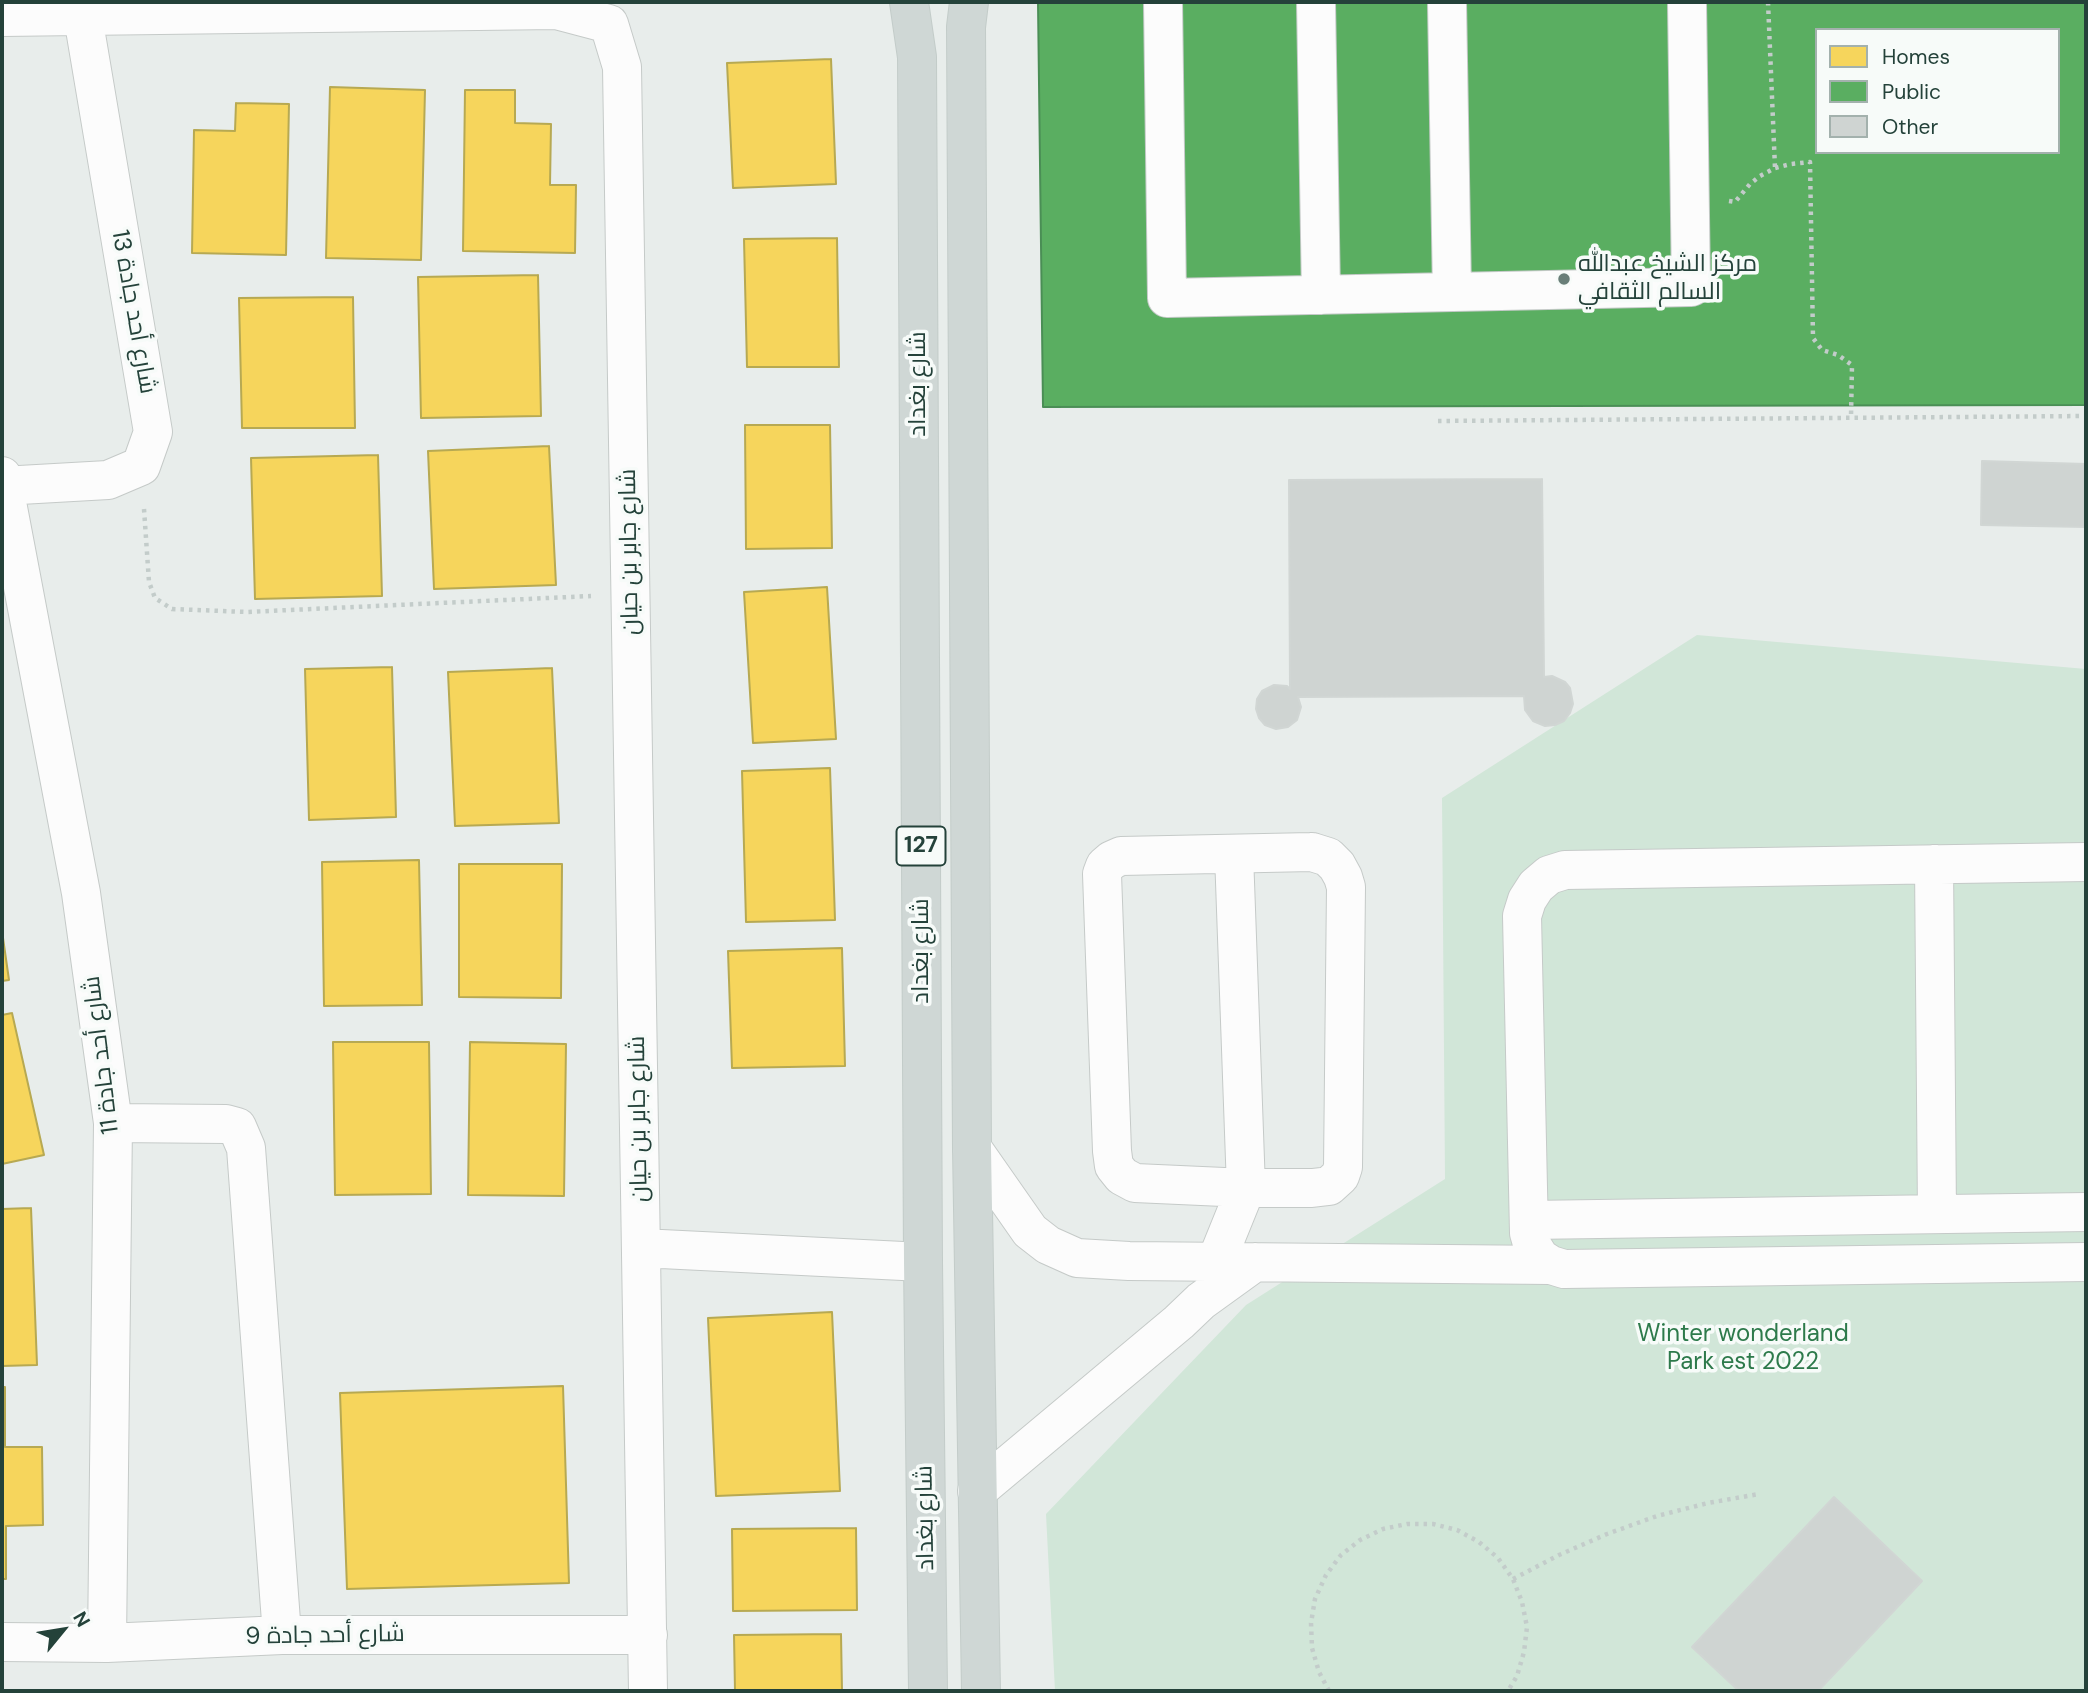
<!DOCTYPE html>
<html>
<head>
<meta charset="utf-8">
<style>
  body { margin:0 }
  #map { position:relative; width:2088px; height:1693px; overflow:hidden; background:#e8edeb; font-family:"DM Sans",sans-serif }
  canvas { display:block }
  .frame { position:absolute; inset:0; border:4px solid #24423a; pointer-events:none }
  .legend { position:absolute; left:1815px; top:28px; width:245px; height:126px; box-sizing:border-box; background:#f7fbf9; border:2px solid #a3b1ad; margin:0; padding:9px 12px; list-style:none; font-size:21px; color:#24423a }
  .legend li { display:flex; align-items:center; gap:14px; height:35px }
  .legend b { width:35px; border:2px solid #a3b1ad }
  .north { position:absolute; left:28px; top:1595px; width:70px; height:70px; -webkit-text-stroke:5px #f7fbf9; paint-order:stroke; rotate:60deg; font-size:19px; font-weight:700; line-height:28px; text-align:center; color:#24423a }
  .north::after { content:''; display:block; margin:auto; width:24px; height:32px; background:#24423a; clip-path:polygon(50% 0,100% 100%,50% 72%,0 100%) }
</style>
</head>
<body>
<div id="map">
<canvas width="2088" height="1693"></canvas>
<div class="frame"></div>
<ul class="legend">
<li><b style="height:19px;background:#f6d55c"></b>Homes</li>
<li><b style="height:19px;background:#5aae61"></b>Public</li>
<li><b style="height:19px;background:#cfd4d2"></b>Other</li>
</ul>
<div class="north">N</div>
</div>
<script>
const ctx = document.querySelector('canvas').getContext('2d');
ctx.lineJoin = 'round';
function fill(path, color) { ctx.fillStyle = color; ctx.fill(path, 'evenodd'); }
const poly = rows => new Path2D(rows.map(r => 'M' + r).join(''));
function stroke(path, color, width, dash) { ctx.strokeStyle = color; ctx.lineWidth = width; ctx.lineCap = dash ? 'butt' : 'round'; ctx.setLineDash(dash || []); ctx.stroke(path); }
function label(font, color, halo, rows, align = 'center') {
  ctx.font = font + ' "DM Sans",Cairo,sans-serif'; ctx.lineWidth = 7; ctx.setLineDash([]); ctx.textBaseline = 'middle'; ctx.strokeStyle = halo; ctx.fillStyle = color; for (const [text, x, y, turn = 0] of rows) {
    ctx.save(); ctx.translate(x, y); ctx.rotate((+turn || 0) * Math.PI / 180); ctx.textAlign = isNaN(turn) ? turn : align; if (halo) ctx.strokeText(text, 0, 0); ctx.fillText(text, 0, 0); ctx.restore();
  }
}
const green = poly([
  [1697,635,2086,669,2086,1691,1055,1691,1046,1514,1246,1305,1445,1179,1442,798]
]);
const homes = poly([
  [831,59,836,184,733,188,727,63,831,59],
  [330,87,425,90,421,260,326,258,330,87],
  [465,90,515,90,515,123,551,124,550,185,576,185,575,253,463,251,465,90],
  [236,103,289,104,286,255,192,253,194,130,235,131,236,103],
  [837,238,839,367,747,367,744,239,837,238],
  [538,275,541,416,421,418,418,277,538,275],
  [353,297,355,428,242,428,239,298,353,297],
  [745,425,830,425,832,548,746,549,745,425],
  [549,446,556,585,434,589,428,451,549,446],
  [378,455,382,596,255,599,251,458,378,455],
  [827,587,836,739,753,743,744,592,827,587],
  [392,667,396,817,309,820,305,669,392,667],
  [552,668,559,823,455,826,448,672,552,668],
  [830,768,835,920,746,922,742,771,830,768],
  [419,860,422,1005,324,1006,322,862,419,860],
  [459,864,562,864,561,998,459,997,459,864],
  [2,931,9,980,2,981,2,931],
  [842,948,845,1066,732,1068,728,951,842,948],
  [12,1013,44,1155,2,1164,2,1015,12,1013],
  [333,1042,429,1042,431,1194,335,1195,333,1042],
  [470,1042,566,1044,564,1196,468,1195,470,1042],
  [31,1208,37,1365,2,1366,2,1209,31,1208],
  [832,1312,840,1491,716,1496,708,1318,832,1312],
  [563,1386,569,1583,347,1589,340,1393,563,1386],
  [2,1387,5,1387,5,1447,42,1447,43,1525,6,1526,6,1579,2,1579,2,1387],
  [856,1528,857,1610,733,1611,732,1529,856,1528],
  [841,1634,842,1691,735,1691,734,1635,841,1634]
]);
const public = poly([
  [1038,2,2086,2,2086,405,1043,407,1038,2],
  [1817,30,2058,30,2058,152,1817,152,1817,30]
]);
const building = poly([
  [1982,461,2086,464,2086,527,1981,525,1982,461],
  [1542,479,1544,677,1552,676,1565,682,1570,688,1573,704,1570,713,1564,721,1555,725,1545,726,1533,721,1525,710,1524,696,1298,697,1301,707,1297,720,1288,727,1276,729,1265,725,1259,718,1256,709,1257,699,1262,691,1274,685,1287,686,1290,689,1289,480,1542,479],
  [1834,1497,1922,1581,1818,1691,1739,1691,1692,1647,1834,1497]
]);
const path = poly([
  [1768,2,1775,168],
  [1729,201,1735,202,1750,184,1760,176,1775,168,1791,164,1810,162,1813,338,1822,350,1838,355,1852,365,1851,417],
  [1438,421,2086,416],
  [144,509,149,582,155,598,172,609,247,612,591,596],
  [1513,1579,1559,1555,1607,1534,1657,1516,1708,1503,1759,1494],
  [1329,1691,1319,1672,1312,1648,1311,1623,1315,1599,1326,1575,1341,1555,1360,1540,1383,1529,1407,1524,1433,1524,1457,1530,1479,1542,1498,1558,1513,1579,1522,1602,1527,1627,1524,1652,1517,1676,1508,1691]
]);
const minor = poly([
  [1163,2,1167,298,1691,287,1687,2],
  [1316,2,1321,295],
  [1447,2,1452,292],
  [2,17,556,10,609,24,622,67,648,1691],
  [2,476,81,893,113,1123,107,1643],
  [2,486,108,480,141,466,153,432,83,17],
  [1312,852,1328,857,1337,866,1343,877,1346,887,1343,1167,1340,1176,1329,1186,1312,1188,1246,1188,1135,1183,1122,1176,1114,1166,1112,1151,1102,874,1105,866,1112,860,1121,856,1312,852],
  [2086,862,1565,870,1549,875,1536,886,1527,900,1522,916,1529,1233,1533,1247,1540,1258,1551,1265,1564,1269,2086,1262],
  [1934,864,1937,1214],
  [113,1123,226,1124,237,1127,246,1148,282,1635],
  [972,1148,1030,1231,1048,1245,1077,1258,1129,1261,1551,1265],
  [1529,1220,2086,1212],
  [641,1248,923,1262],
  [1216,1262,1246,1188,1234,854],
  [977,1491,1179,1322,1201,1301,1255,1262],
  [2,1642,107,1643,282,1635,648,1635]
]);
const major = poly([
  [909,2,917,57,923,1262,928,1691],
  [969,2,966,27,972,1148,981,1691]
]);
const markers = [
  [1564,279,7,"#697e78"]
];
const shields = [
  [921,846,49]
];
const shieldNames = [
  ["127",921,846]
];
const poiNames = [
  ["مركز الشيخ عبدالله",1578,265],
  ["السالم الثقافي",1578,293]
];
const streetNames = [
  ["شارع أحد جادة 13",133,312,80],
  ["شارع بغداد",919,384,-90],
  ["شارع جابر بن حيان",630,552,-91],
  ["شارع بغداد",922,951,-90],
  ["شارع أحد جادة 11",102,1055,-97],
  ["شارع جابر بن حيان",639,1119,-91],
  ["شارع بغداد",926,1518,-91],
  ["شارع أحد جادة 9",325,1636,-1]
];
const parkNames = [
  ["Winter wonderland",1743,1335],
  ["Park est 2022",1743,1363]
];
fill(green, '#d1e6d8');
fill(homes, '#f6d55c');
stroke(homes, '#b7a952', 2);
fill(public, '#5aae61');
stroke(public, '#4a8e55', 2);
fill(building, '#cfd4d2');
stroke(building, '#d1d6d4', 2);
stroke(minor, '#c5cac8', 40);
stroke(major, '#c3ccc9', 40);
stroke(path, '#c3ccca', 4.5, [3.5, 5]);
stroke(minor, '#fcfcfc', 38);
stroke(major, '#cfd7d5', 38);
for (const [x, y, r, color] of markers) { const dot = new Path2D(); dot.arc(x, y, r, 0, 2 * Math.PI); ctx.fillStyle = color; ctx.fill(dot); stroke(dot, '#f7fbf9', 2.5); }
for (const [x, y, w] of shields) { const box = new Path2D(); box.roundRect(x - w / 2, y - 19.5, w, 39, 5); ctx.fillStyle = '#f7fbf9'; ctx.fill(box); stroke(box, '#24423a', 2); }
label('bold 23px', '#24423a', null, shieldNames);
label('24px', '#24423a', '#f7fbf9', poiNames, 'left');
label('24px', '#24423a', '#f7fbf9', streetNames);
label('24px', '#2d7a4b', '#f7fbf9', parkNames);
</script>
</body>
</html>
